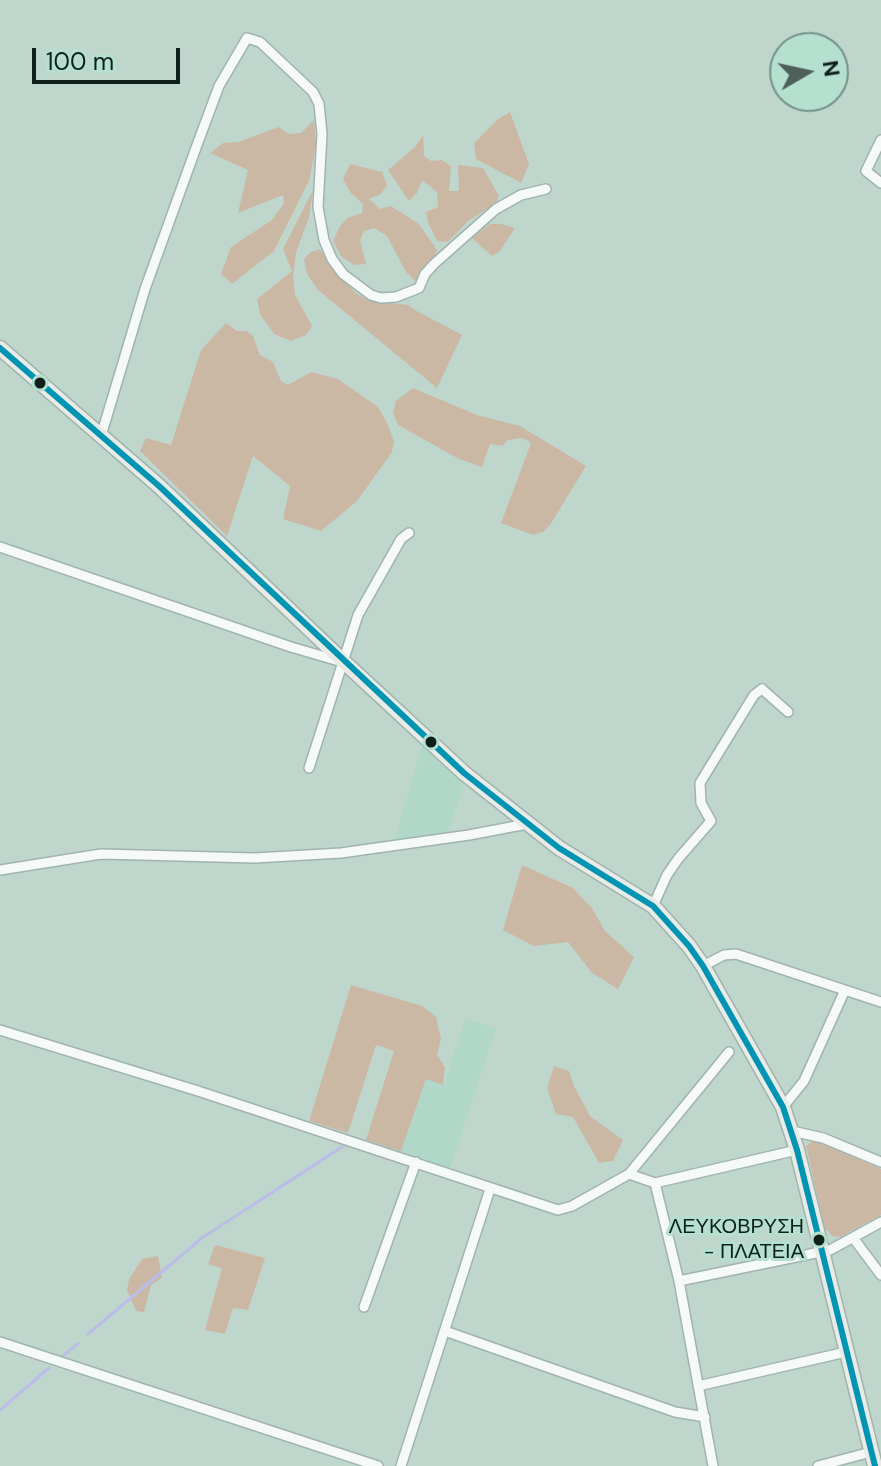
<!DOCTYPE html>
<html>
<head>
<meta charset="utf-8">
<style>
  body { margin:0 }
  #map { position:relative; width:881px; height:1466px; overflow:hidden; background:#bfd6cd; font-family:"DM Sans",sans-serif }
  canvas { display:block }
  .north { position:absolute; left:769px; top:32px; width:80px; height:80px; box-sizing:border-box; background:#b5e0d0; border:2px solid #739387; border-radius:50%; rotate:81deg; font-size:22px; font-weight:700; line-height:32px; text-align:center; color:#0f201a }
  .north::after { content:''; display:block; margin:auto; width:28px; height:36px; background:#4d6059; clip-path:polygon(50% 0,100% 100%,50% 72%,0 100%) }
  .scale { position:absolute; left:32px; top:48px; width:148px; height:36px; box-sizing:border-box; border:4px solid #0f201a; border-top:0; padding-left:10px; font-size:24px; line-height:28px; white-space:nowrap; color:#0f201a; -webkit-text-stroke:6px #b5e0d0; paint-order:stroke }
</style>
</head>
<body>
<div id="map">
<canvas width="881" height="1466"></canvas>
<div class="north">N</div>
<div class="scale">100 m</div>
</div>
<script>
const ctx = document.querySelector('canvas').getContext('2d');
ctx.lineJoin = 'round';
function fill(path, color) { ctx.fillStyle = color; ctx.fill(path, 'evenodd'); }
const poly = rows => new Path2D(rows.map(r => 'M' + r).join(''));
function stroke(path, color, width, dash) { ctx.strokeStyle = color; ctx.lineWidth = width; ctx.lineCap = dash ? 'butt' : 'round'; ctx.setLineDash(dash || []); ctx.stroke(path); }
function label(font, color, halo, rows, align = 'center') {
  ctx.font = font + ' "DM Sans",sans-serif'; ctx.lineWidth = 6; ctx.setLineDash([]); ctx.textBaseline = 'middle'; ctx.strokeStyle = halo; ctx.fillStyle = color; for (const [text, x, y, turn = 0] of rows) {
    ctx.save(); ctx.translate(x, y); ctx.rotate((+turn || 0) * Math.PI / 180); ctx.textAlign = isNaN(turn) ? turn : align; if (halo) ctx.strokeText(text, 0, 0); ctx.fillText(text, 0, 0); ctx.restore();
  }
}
const built = poly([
  [423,743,465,782,447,834,394,841],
  [465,1019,496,1028,450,1169,401,1151,426,1079,444,1085]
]);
const green = poly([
  [510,112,529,164,521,183,476,159,474,143,497,120],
  [314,120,316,145,309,181,274,251,232,284,221,274,231,247,272,220,284,203,283,195,238,213,248,170,210,153,223,143,238,142,279,127,288,134,301,133],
  [423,135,424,156,431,161,442,160,451,166,449,191,459,191,458,165,483,168,499,196,496,203,468,221,448,242,437,241,428,223,426,212,438,207,437,192,422,180,417,193,409,201,388,170,415,147],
  [350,164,382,172,387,185,381,194,369,199,380,209,391,206,419,224,437,250,434,259,415,281,406,272,387,236,374,228,364,231,360,240,366,264,354,265,341,256,333,241,339,228,347,218,362,213,363,204,351,193,343,179],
  [313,190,309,217,296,253,293,278,295,295,312,326,306,335,291,341,274,334,260,314,257,299,292,271,283,249],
  [490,224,501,224,515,228,500,251,492,256,472,238],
  [320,249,338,275,357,294,370,301,409,305,415,310,462,335,437,388,318,290,307,274,304,259,311,252],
  [226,323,237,331,247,331,253,336,260,355,273,362,281,381,288,385,311,372,338,379,378,407,387,423,394,441,392,452,357,501,321,531,283,519,290,486,253,456,227,536,140,451,146,438,171,445,201,350],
  [413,388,477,415,520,426,586,466,550,525,543,532,533,535,501,523,531,443,523,438,507,440,503,446,490,444,482,467,459,459,398,425,393,413,396,401],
  [522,865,573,888,592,908,605,931,634,957,618,989,592,973,568,942,534,946,503,930],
  [351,985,422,1006,436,1017,441,1039,437,1055,445,1067,443,1085,426,1079,401,1151,366,1140,394,1051,376,1045,348,1133,309,1121],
  [554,1066,569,1071,574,1086,590,1116,623,1140,613,1161,599,1163,573,1117,556,1114,547,1088],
  [814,1140,881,1169,881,1215,840,1237,833,1236,825,1229,806,1146],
  [215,1245,265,1258,248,1310,233,1308,225,1334,205,1330,222,1268,208,1264],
  [158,1256,162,1278,151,1285,144,1312,136,1311,127,1290,129,1279,142,1259]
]);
const stream = poly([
  [88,1334,202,1238,348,1143],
  [60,1358,78,1344],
  [0,1410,49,1368]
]);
const street = poly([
  [881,140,866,171,881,183],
  [101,436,145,289,197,145,219,86,247,38,260,42,313,92,319,104,322,134,318,207,324,240,332,259,343,274,371,295,381,298,396,297,419,288,425,274,434,264,496,209,521,195,546,189],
  [0,547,291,647,339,661],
  [309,768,358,615,401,539,409,533],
  [0,870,101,854,255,858,341,853,469,835,527,824],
  [653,906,667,875,678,859,711,821,701,803,700,783,754,695,762,689,788,712],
  [703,966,724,955,736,954,881,1002],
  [0,1030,198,1091,558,1210,572,1206,629,1174,655,1183,797,1150],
  [783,1107,804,1081,845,990],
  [792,1131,823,1138,881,1162],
  [629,1174,729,1052],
  [655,1183,679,1281,713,1466],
  [854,1239,881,1275],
  [679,1281,830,1250,881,1222],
  [364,1307,416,1162],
  [445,1331,675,1412,705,1417],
  [0,1342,378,1466],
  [698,1386,846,1352],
  [401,1466,490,1189],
  [818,1466,871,1452]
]);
const secondary = poly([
  [0,348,159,486,343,661,464,773,559,848,653,906,689,946,703,966,783,1107,797,1150,875,1466]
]);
const bus1 = poly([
  [0,348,159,486,464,773,559,848,653,906,689,946,703,966,783,1107,797,1150,875,1466]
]);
const markers = [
  [40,383,7,"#0f201a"],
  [431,742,7,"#0f201a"],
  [819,1240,7,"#0f201a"]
];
const busNames = [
  ["ΛΕΥΚΟΒΡΥΣΗ",804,1228],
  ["- ΠΛΑΤΕΙΑ",804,1253]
];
fill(built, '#b0d7c8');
fill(green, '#cbb8a4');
stroke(stream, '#bcbce8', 3);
stroke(street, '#a1b3ad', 12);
stroke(secondary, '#a1b3ad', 17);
stroke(street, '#f5f9f8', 9);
stroke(secondary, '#e8ebe6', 14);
stroke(bus1, '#0294b3', 6);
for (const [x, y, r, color] of markers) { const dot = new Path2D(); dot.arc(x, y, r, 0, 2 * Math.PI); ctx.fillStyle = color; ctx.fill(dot); stroke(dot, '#b5e0d0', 3); }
label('20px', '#0f201a', '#b5e0d0', busNames, 'right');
</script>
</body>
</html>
